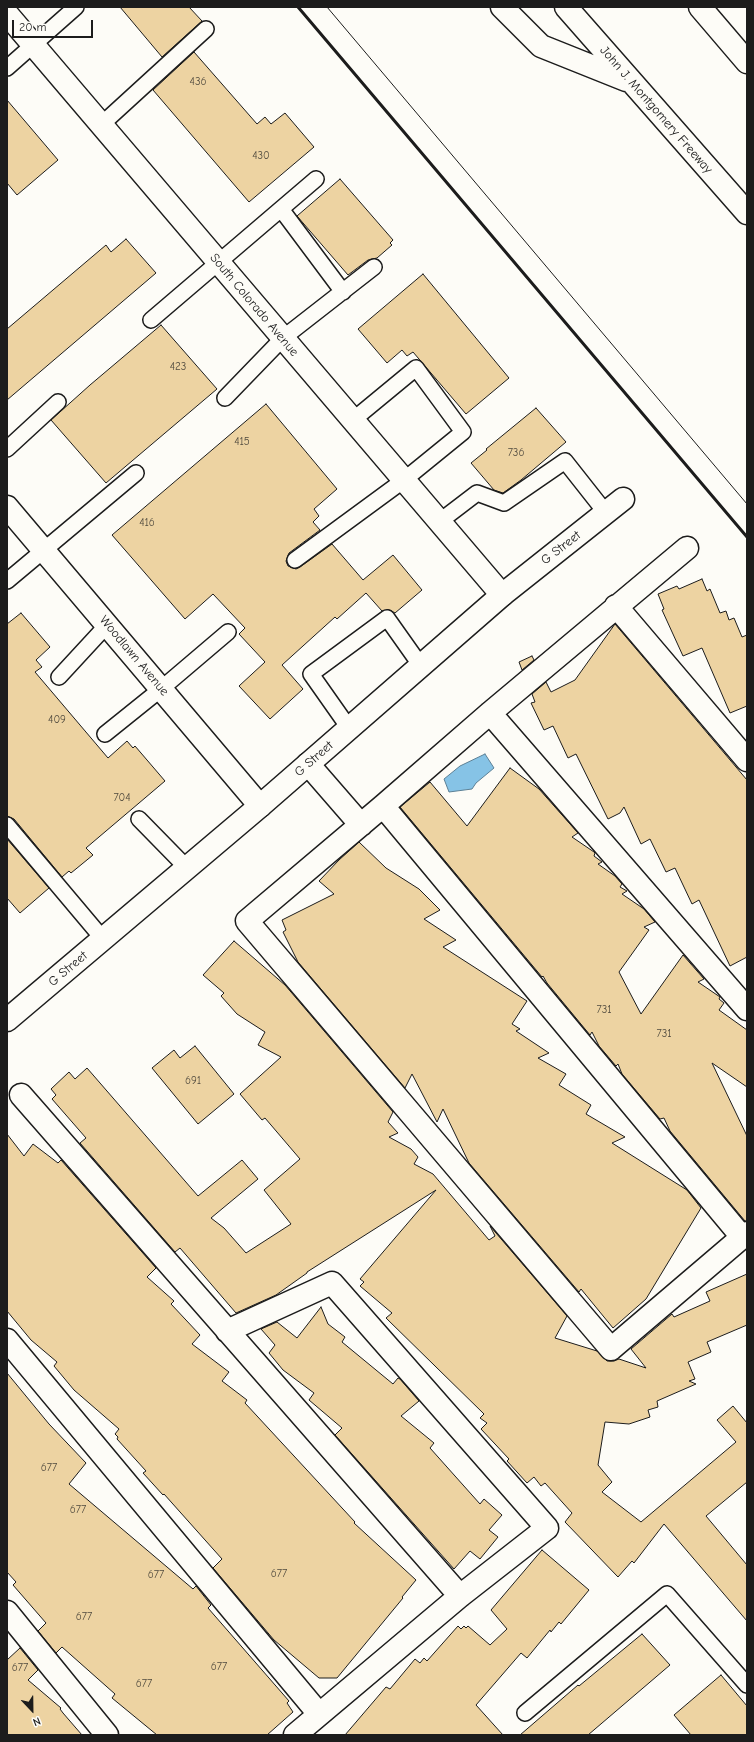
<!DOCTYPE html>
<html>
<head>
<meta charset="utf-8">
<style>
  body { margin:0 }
  #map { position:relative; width:754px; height:1742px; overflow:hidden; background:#fdfcf7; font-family:"Comic Neue",sans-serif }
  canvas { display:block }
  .frame { position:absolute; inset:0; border:8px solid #1c1c1c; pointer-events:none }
  .north { position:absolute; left:12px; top:1690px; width:40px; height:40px; -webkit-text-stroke:3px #fdfcf7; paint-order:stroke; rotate:158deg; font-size:11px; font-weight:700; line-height:16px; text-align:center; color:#1c1c1c }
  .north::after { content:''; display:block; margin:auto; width:14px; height:18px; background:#1c1c1c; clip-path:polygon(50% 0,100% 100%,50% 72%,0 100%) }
  .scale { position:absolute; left:12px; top:20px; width:81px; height:18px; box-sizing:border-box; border:2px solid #1c1c1c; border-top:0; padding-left:5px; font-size:12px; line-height:14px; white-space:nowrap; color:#1c1c1c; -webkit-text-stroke:3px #fdfcf7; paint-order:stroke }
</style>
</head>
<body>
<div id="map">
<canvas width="754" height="1742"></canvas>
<div class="frame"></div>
<div class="north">N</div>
<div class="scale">20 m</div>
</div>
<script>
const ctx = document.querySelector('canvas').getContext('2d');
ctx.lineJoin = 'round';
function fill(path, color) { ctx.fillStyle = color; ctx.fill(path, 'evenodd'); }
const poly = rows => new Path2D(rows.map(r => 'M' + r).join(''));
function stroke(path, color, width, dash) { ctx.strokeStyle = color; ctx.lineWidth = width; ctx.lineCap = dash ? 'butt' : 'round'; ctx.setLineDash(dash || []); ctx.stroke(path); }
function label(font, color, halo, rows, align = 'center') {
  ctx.font = font + ' "Comic Neue",sans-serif'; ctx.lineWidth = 3.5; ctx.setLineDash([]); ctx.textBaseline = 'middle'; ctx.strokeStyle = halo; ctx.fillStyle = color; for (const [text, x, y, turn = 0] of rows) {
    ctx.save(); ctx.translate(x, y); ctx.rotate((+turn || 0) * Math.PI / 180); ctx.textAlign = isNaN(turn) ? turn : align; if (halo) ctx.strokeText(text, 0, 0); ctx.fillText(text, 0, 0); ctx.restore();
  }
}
const water = poly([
  [485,754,494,768,476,783,472,789,449,792,444,779,460,766,485,754]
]);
const building = poly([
  [120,7,189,7,202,21,162,57,120,7],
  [194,52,257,124,265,117,271,124,285,113,314,147,249,202,153,90,194,52],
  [7,100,58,160,17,195,7,183,7,100],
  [340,179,393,240,390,243,392,245,377,258,368,260,348,275,297,216,340,179],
  [126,239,156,273,7,400,7,329,106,245,111,252,126,239],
  [423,274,509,378,466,414,413,352,407,356,402,350,387,363,358,329,423,274],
  [161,325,217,389,106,483,51,420,90,385,161,325],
  [266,404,337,489,314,509,319,516,313,522,320,530,289,553,286,561,288,566,296,569,300,567,332,544,363,580,393,555,422,590,395,613,390,610,382,611,366,593,337,619,335,617,282,665,303,689,270,719,239,686,265,662,239,634,245,628,213,594,185,619,112,535,266,404],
  [536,408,566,442,521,480,503,493,494,490,471,463,487,450,486,449,536,408],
  [702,579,707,591,710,589,720,613,726,611,729,620,734,618,742,637,747,635,747,706,730,713,702,648,683,656,662,610,664,609,658,594,677,586,679,589,702,579],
  [21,613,50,647,36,660,42,667,35,672,108,758,127,741,133,748,135,746,165,781,86,848,93,855,71,873,69,871,62,877,14,819,7,816,7,624,21,613],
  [615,624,747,780,747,957,730,966,699,900,692,904,675,868,666,872,650,839,641,844,624,807,620,813,608,819,576,754,568,758,553,726,544,730,531,703,535,702,532,694,546,682,551,692,575,680,615,624],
  [532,656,534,660,522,670,519,662,532,656],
  [510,768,539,789,578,833,572,837,594,852,595,853,594,856,602,862,598,864,615,876,622,884,620,887,627,891,622,894,644,909,655,922,644,927,649,930,619,972,641,1014,683,955,704,979,698,982,720,997,719,999,724,1003,719,1010,747,1030,747,1087,712,1063,747,1136,747,1221,745,1221,670,1131,664,1118,660,1119,622,1074,618,1064,616,1066,599,1046,592,1032,590,1035,547,983,543,976,542,977,400,807,430,782,467,826,510,768],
  [7,839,49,888,20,913,7,898,7,839],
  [359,842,386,868,419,889,440,910,424,919,456,940,443,947,527,1001,512,1024,520,1029,516,1031,549,1053,538,1058,566,1074,559,1085,591,1105,586,1114,625,1137,612,1143,687,1190,701,1208,646,1299,613,1328,581,1289,579,1292,469,1163,443,1109,437,1122,412,1074,405,1088,298,962,283,932,286,930,282,920,334,894,319,881,339,860,359,842],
  [234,941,285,985,393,1112,388,1122,398,1133,389,1137,411,1149,418,1157,414,1164,433,1174,489,1240,495,1236,490,1226,567,1316,555,1338,597,1351,607,1361,614,1361,619,1359,646,1368,631,1349,672,1314,674,1317,710,1301,706,1292,747,1274,747,1325,707,1342,711,1352,688,1362,695,1379,689,1381,696,1384,657,1401,658,1407,648,1410,650,1417,629,1424,605,1422,598,1465,612,1482,602,1492,641,1522,736,1442,717,1420,733,1406,747,1423,747,1482,706,1516,747,1565,747,1621,664,1524,634,1563,632,1561,618,1577,565,1522,572,1513,545,1483,541,1486,534,1477,527,1483,507,1461,509,1459,481,1429,487,1423,480,1418,484,1414,386,1318,392,1313,360,1286,364,1282,360,1279,436,1190,307,1272,307,1273,276,1295,236,1313,180,1248,175,1252,80,1143,86,1138,52,1099,56,1095,51,1089,69,1072,75,1079,87,1068,198,1196,242,1160,258,1179,211,1218,224,1228,246,1253,291,1224,264,1190,300,1159,265,1118,262,1120,240,1094,281,1057,258,1045,265,1032,237,1014,221,996,224,993,203,975,234,941],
  [195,1046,234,1094,198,1124,152,1068,174,1050,180,1058,195,1046],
  [7,1134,24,1156,33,1144,58,1163,61,1160,156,1268,147,1277,174,1301,171,1304,200,1335,192,1344,229,1372,222,1381,247,1400,245,1403,355,1522,354,1523,416,1580,402,1597,403,1598,337,1678,319,1678,274,1640,213,1568,222,1559,172,1503,164,1494,163,1495,143,1473,146,1471,117,1439,118,1437,115,1434,119,1429,74,1390,54,1366,57,1362,31,1340,7,1311,7,1134],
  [321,1307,328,1324,345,1337,342,1342,393,1384,398,1378,400,1379,419,1401,401,1416,434,1443,430,1448,480,1504,484,1499,502,1515,489,1530,498,1537,480,1559,470,1551,454,1569,335,1435,342,1428,309,1400,314,1393,283,1370,269,1353,275,1345,261,1329,277,1322,297,1338,321,1307],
  [7,1373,49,1424,86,1463,69,1484,193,1589,196,1586,211,1605,208,1608,289,1701,287,1703,293,1712,267,1735,157,1735,112,1698,115,1694,62,1647,56,1653,38,1631,46,1623,13,1585,16,1582,7,1572,7,1373],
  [542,1550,589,1590,561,1624,559,1622,551,1632,550,1630,527,1658,521,1653,476,1705,503,1735,345,1735,386,1687,390,1689,415,1659,420,1663,424,1658,427,1661,458,1626,461,1629,464,1626,466,1628,468,1626,490,1645,507,1629,491,1610,542,1550],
  [642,1634,670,1665,588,1735,520,1735,578,1685,579,1686,642,1634],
  [20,1648,38,1670,28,1680,61,1708,60,1709,63,1713,82,1735,7,1735,7,1660,20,1648],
  [721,1675,747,1706,747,1735,691,1735,674,1715,721,1675]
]);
const lane = poly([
  [7,68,76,7],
  [101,125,206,29],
  [281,209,343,292],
  [151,320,316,179],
  [225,398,283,338,374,267],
  [7,449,58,402],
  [439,522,477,493,504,503,565,461,606,513],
  [295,560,404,480,463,432,416,368,353,420],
  [7,581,136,473],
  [59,677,107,625],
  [349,728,311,674,387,618,421,666],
  [105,734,161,689,228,632],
  [139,819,187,868],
  [7,825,103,939],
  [525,1713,667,1594,747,1685]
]);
const street = poly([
  [7,14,502,595],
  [7,507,260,806],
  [687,548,490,713,383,806,247,921,611,1349,747,1233],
  [616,606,747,760],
  [490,713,747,1009],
  [308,764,361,825],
  [383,806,742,1237],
  [21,1095,460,1596],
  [227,1331,332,1283,547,1528,460,1596,295,1735],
  [7,1340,319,1714],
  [7,1612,107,1735]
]);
const secondary = poly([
  [7,1020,260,806,502,595,623,499]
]);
const highway = poly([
  [502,7,541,46,626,80],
  [566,7,747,213],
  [700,7,747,62]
]);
const tram = poly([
  [327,7,747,504]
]);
const rail = poly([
  [298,7,747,537]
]);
const numberNames = [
  ["436",198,82],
  ["430",261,156],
  ["423",178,367],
  ["415",242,442],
  ["736",516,453],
  ["416",147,523],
  ["409",57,720],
  ["704",122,798],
  ["731",604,1010],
  ["731",664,1034],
  ["691",193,1081],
  ["677",49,1468],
  ["677",78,1510],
  ["677",279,1574],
  ["677",156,1575],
  ["677",84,1617],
  ["677",219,1667],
  ["677",20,1668],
  ["677",144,1684]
];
const streetNames = [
  ["John J. Montgomery Freeway",656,110,49],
  ["South Colorado Avenue",254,305,50],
  ["G Street",561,548,-38],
  ["Woodlawn Avenue",134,656,50],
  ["G Street",314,759,-41],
  ["G Street",68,969,-40]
];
fill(water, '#86c3e6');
stroke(water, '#5c8095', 1);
fill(building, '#edd3a2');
stroke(building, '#1c1c1c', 1);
stroke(lane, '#1c1c1c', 18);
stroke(street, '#1c1c1c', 25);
stroke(secondary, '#1c1c1c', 25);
stroke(highway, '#1c1c1c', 25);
stroke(lane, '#fdfcf7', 15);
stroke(street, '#fdfcf7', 22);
stroke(secondary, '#fdfcf7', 22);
stroke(highway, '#fdfcf7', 22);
stroke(tram, '#1c1c1c', 1);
stroke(rail, '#1c1c1c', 3);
label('11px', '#504a3e', null, numberNames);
label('13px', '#1c1c1c', '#fdfcf7', streetNames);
</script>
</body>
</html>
